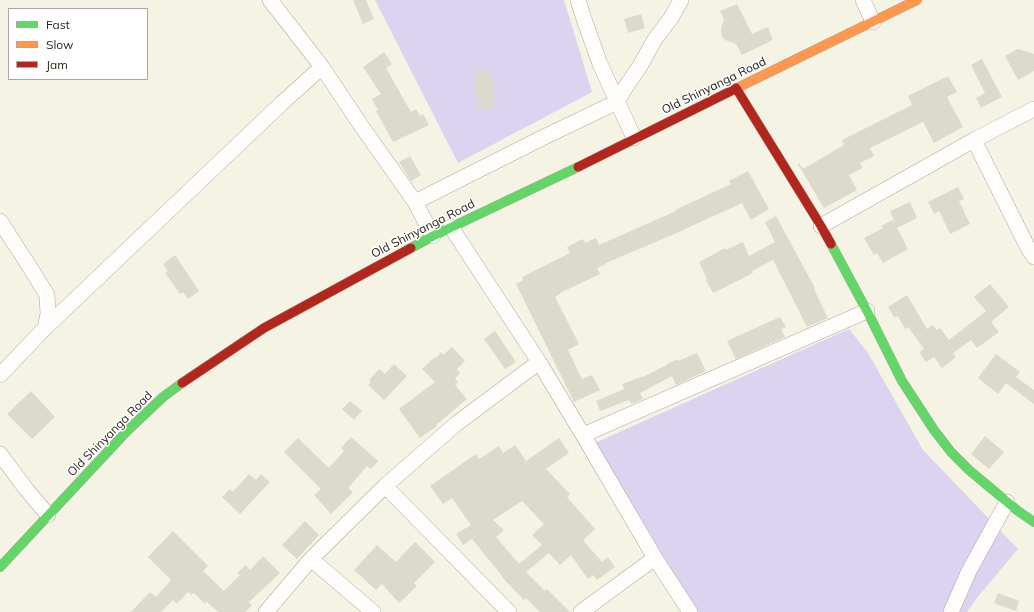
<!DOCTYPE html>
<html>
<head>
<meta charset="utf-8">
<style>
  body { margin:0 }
  #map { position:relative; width:1034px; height:612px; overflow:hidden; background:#f5f3e4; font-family:Mulish,sans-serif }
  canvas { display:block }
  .legend { position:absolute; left:8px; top:8px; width:140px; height:72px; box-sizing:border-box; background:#fff; border:1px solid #a9a8a4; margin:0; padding:5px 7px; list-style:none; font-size:12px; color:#28261b }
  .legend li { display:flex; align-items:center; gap:8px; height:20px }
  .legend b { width:20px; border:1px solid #a9a8a4 }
</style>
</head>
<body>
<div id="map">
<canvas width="1034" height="612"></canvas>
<ul class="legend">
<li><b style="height:5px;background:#63d668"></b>Fast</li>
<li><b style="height:5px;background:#ff974d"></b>Slow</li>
<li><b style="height:5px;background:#b3261e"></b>Jam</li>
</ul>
</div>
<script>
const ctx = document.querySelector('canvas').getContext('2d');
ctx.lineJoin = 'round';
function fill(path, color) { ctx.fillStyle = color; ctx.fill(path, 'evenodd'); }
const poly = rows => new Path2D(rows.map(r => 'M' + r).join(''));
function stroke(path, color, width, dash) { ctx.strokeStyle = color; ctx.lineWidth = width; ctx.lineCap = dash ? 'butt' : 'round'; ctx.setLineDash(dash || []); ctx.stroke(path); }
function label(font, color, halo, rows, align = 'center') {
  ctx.font = font + ' Mulish,sans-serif'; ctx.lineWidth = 3; ctx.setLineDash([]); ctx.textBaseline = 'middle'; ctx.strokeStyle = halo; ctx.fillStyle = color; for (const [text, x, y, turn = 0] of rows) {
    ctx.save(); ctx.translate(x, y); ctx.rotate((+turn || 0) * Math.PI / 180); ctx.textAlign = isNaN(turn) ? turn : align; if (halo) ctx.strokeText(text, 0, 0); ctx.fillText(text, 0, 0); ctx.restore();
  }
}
const green = poly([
  [375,0,564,0,592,92,458,163],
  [849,329,868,353,923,450,1018,549,976,599,967,612,692,612,586,447]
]);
const building = poly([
  [353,0,366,0,374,19,363,24],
  [737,4,752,34,768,27,773,40,742,55,736,44,725,40,722,37,721,29,724,19,720,11],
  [641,14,645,28,628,33,624,19],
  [1018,49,1034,54,1034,71,1018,80,1005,56],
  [384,52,392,64,386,68,411,112,416,109,420,116,423,114,429,125,393,142,376,111,378,110,372,99,381,94,363,67],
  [982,59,1002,97,981,108,976,98,985,93,971,65],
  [491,71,495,108,478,110,474,73],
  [948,76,957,92,947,97,963,127,934,143,923,122,870,148,874,156,860,163,863,168,849,175,857,190,824,208,798,164,799,163,803,169,844,145,842,140,912,105,908,96],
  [410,156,421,175,411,181,399,162],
  [748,171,769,209,751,220,742,203,672,235,606,263,606,264,597,268,600,274,560,293,560,294,555,297,579,344,568,350,582,379,592,375,600,390,574,402,516,284,523,280,522,277,570,253,567,247,583,239,585,243,596,238,599,245,676,211,675,210,731,184,729,181],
  [958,187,964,199,959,201,970,224,950,234,939,211,934,214,928,202],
  [910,202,917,218,897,228,890,211],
  [776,216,815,288,814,289,828,318,807,327,773,260,752,271,753,273,713,293,706,280,707,279,699,262,725,248,726,250,743,242,749,256,775,242,765,222],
  [893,220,908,249,883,263,877,253,874,255,864,238,883,228,881,226],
  [175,255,199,291,188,299,183,292,180,294,165,273,168,271,163,264],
  [990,284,1009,307,991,322,999,332,977,348,971,340,953,353,956,357,942,368,934,357,926,362,919,352,924,349,908,327,905,329,898,316,894,317,888,307,907,295,927,329,932,325,937,330,940,328,949,340,986,311,974,297],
  [780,317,786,327,781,329,785,337,736,359,727,341],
  [495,331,516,362,505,369,484,339],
  [452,347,465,361,457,369,460,373,455,379,458,382,455,385,467,399,436,425,437,426,420,438,399,409,435,382,422,369,435,357,436,358,441,352,443,355],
  [697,353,706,371,676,385,672,376,640,393,643,399,631,404,629,400,600,411,596,401,624,389,622,384,643,376,643,377,667,365,667,364,678,359,678,361],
  [996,354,1020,372,1016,377,1034,390,1034,404,1006,383,998,394,978,378],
  [394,364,407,376,384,400,368,385,371,382,369,380,379,369,385,374],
  [31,391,55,417,32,439,7,414],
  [350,401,362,411,354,420,342,409],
  [985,436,1004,452,989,469,971,454],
  [351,437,378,461,371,469,367,466,348,488,353,492,331,514,314,495,321,489,284,452,298,438,329,468,344,451,341,448],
  [559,438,569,453,546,469,570,494,567,497,595,529,583,540,602,562,608,557,615,567,597,580,593,575,588,579,571,555,560,565,549,553,526,572,545,591,547,589,570,612,540,612,526,598,524,600,502,577,503,577,472,539,463,545,456,534,471,525,452,498,443,504,430,486,476,454,479,459,499,446,503,453,515,445,526,461],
  [522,501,544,524,532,535,542,545,519,564,496,537,504,530,493,520],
  [249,474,256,480,261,474,270,482,240,514,222,497,230,489,233,492],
  [305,521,319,535,297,559,282,545],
  [173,531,208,566,203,571,224,591,240,575,237,573,246,565,250,570,263,556,280,573,249,602,252,605,246,612,218,612,207,602,205,604,194,593,191,595,188,592,177,604,173,600,161,612,131,612,150,592,156,597,171,580,148,557],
  [415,542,435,562,414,583,417,586,399,603,382,584,376,590,354,570,377,545,396,562],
  [998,593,1019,601,1016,611,994,603]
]);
const street = poly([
  [270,0,322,67,360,124,415,202,433,236],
  [578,0,584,19,600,64,634,138],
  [863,0,873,22],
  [974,140,1027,246,1034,257],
  [415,202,544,137,617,102,625,88,640,66,655,39,671,18,681,0],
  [0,221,31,269,47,295,48,314,45,328,0,375],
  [821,226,974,140,1034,109],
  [451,227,539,362,583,435,655,558,690,612],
  [45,328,282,103,322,67],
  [583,435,867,311],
  [0,454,26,489,48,515],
  [385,486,509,612],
  [311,559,373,612],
  [266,612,311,559,385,486,456,424,539,362],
  [581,612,655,558],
  [951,612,969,571,1007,502]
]);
const fast = poly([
  [831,244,867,311,902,381,934,430,951,452,969,470,1018,511,1034,522],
  [411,248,433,236,578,167],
  [0,567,127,431,163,397,182,383]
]);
const slow = poly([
  [735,89,917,0]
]);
const jam = poly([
  [736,88,821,226,831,244],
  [578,167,735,89],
  [182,383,264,328,411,248]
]);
const streetNames = [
  ["Old Shinyanga Road",714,86,-26],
  ["Old Shinyanga Road",423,229,-27],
  ["Old Shinyanga Road",110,434,-45]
];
fill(green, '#dbd3ef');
fill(building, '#dcdacd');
stroke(street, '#acaa9f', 16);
stroke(fast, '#acaa9f', 10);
stroke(slow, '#acaa9f', 10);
stroke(jam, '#acaa9f', 10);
stroke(street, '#fefdfb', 15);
stroke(fast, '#63d668', 9);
stroke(slow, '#ff974d', 9);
stroke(jam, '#b3261e', 9);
label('12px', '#28261b', '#fff', streetNames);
</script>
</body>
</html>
